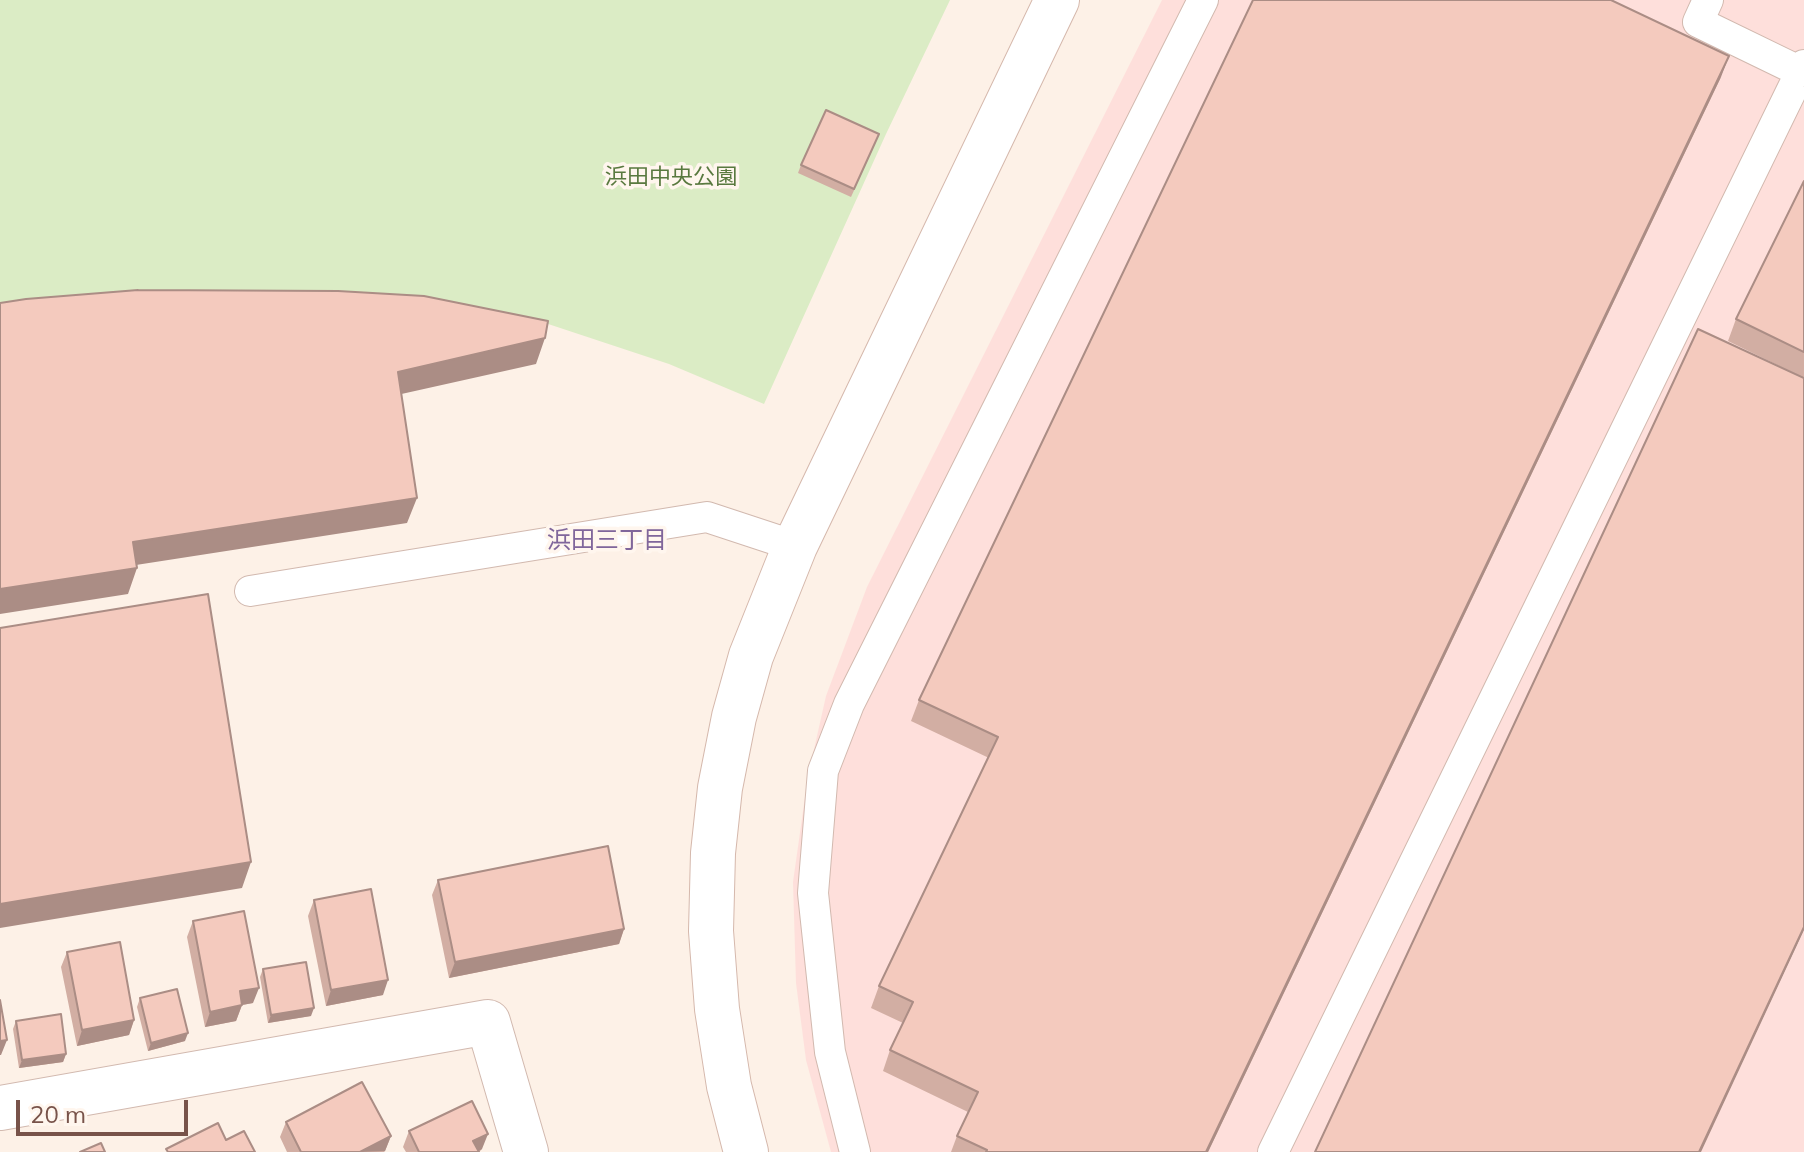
<!DOCTYPE html>
<html>
<head>
<meta charset="utf-8">
<style>
  body { margin:0 }
  #map { position:relative; width:1804px; height:1152px; overflow:hidden; background:#fdf1e7; font-family:Mulish,sans-serif }
  canvas { display:block }
  .scale { position:absolute; left:16px; top:1100px; width:172px; height:36px; box-sizing:border-box; border:4px solid #78534a; border-top:0; padding-left:10px; font-size:24px; line-height:28px; white-space:nowrap; color:#78534a; -webkit-text-stroke:6px #fff6ee; paint-order:stroke }
</style>
</head>
<body>
<div id="map">
<canvas width="1804" height="1152"></canvas>
<div class="scale">20 m</div>
</div>
<script>
const ctx = document.querySelector('canvas').getContext('2d');
ctx.lineJoin = 'round';
function fill(path, color) { ctx.fillStyle = color; ctx.fill(path, 'evenodd'); }
const poly = rows => new Path2D(rows.map(r => 'M' + r).join(''));
function stroke(path, color, width, dash) { ctx.strokeStyle = color; ctx.lineWidth = width; ctx.lineCap = dash ? 'butt' : 'round'; ctx.setLineDash(dash || []); ctx.stroke(path); }
function label(font, color, halo, rows, align = 'center') {
  ctx.font = font + ' Mulish,"Noto Sans JP",sans-serif'; ctx.lineWidth = 7; ctx.setLineDash([]); ctx.textBaseline = 'middle'; ctx.strokeStyle = halo; ctx.fillStyle = color; for (const [text, x, y, turn = 0] of rows) {
    ctx.save(); ctx.translate(x, y); ctx.rotate((+turn || 0) * Math.PI / 180); ctx.textAlign = isNaN(turn) ? turn : align; if (halo) ctx.strokeText(text, 0, 0); ctx.fillText(text, 0, 0); ctx.restore();
  }
}
const commercial = poly([
  [1162,0,1804,0,1804,1152,831,1152,806,1060,796,983,793,882,808,776,826,696,867,587]
]);
const green = poly([
  [0,0,950,0,886,134,764,404,669,364,527,317,370,301,0,313]
]);
const lane = poly([
  [1708,0,1698,22,1801,72],
  [250,591,707,517,795,546],
  [855,1152,830,1052,813,893,823,771,849,704,1203,0],
  [1273,1152,1804,65]
]);
const street = poly([
  [0,1108,488,1022,526,1152]
]);
const secondary = poly([
  [746,1152,729,1086,717,1009,711,931,713,853,720,788,734,717,751,656,795,546,1057,0]
]);
const wall = poly([
  [1721,77,1208,1152,951,1152,957,1136,968,1112,883,1071,890,1050,903,1023,871,1008,879,986,989,758,911,721,919,700],
  [876,142,851,197,798,173,801,165],
  [1804,181,1804,378,1728,341,1736,319],
  [438,880,624,929,619,944,449,978,432,895],
  [314,900,383,995,326,1006,308,916],
  [193,921,253,1003,242,1005,236,1021,205,1027,187,937],
  [67,952,134,1020,129,1035,77,1046,61,967],
  [263,969,311,1016,268,1023,260,977],
  [140,998,185,1041,148,1051,137,1007],
  [16,1021,66,1054,63,1062,19,1068,13,1029],
  [286,1122,391,1136,385,1151,384,1152,287,1152,280,1137],
  [409,1131,482,1149,479,1152,406,1152,403,1147]
]);
const shadedWall = poly([
  [1729,56,1721,77,1208,1152,1206,1152],
  [545,338,536,364,388,397,398,372],
  [417,498,407,523,123,567,133,542],
  [137,568,128,594,0,614,0,589],
  [251,862,242,888,0,928,0,904],
  [1804,927,1804,930,1701,1152,1699,1152],
  [624,929,619,944,449,978,455,962],
  [388,980,383,995,326,1006,331,990],
  [259,988,253,1003,242,1005,236,1021,205,1027,210,1012,240,991],
  [314,1008,311,1016,268,1023,271,1015],
  [134,1020,129,1035,77,1046,82,1030],
  [188,1033,185,1041,148,1051,151,1043],
  [7,1040,1,1055,0,1055,0,1041],
  [66,1054,63,1062,19,1068,22,1060],
  [488,1134,482,1149,477,1152,473,1141],
  [391,1136,385,1151,360,1152]
]);
const building = poly([
  [1253,0,1611,0,1729,56,1206,1152,986,1152,987,1150,957,1136,978,1092,890,1050,913,1002,879,986,998,737,919,700,1253,0],
  [826,110,879,134,854,189,801,165,826,110],
  [1804,181,1804,352,1736,319,1804,181],
  [138,290,338,291,424,296,548,321,545,338,398,372,417,498,133,542,137,568,0,589,0,303,26,299,138,290],
  [1698,329,1804,378,1804,927,1699,1152,1315,1152,1698,329],
  [208,594,251,862,0,904,0,628,208,594],
  [608,846,624,929,455,962,438,880,608,846],
  [371,889,388,980,331,990,314,900,371,889],
  [244,911,259,988,240,991,242,1005,210,1012,193,921,244,911],
  [120,942,134,1020,82,1030,67,952,120,942],
  [306,962,314,1008,271,1015,263,969,306,962],
  [177,989,188,1033,151,1043,140,998,177,989],
  [0,1000,7,1040,0,1041,0,1000],
  [61,1014,66,1054,22,1060,16,1021,61,1014],
  [362,1082,391,1136,360,1152,301,1152,286,1122,362,1082],
  [472,1101,488,1134,473,1141,479,1152,419,1152,409,1131,472,1101],
  [218,1123,226,1140,244,1131,255,1152,168,1152,166,1149,218,1123],
  [101,1143,105,1152,80,1152,101,1143]
]);
const parkNames = [
  ["浜田中央公園",671,177]
];
const neighbourhoodNames = [
  ["浜田三丁目",607,541]
];
fill(commercial, '#fedfdb');
fill(green, '#dbecc5');
stroke(lane, '#d2b9af', 32);
stroke(street, '#d2b9af', 46);
stroke(secondary, '#d5b8ac', 46);
stroke(lane, '#fff', 30);
stroke(street, '#fff', 44);
stroke(secondary, '#fff', 44);
fill(wall, '#d2aea3');
fill(shadedWall, '#ab8d85');
fill(building, '#f4cabe');
stroke(building, '#ab8d85', 2);
label('22px', '#59793f', '#fff6ee', parkNames);
label('24px', '#80669b', '#fff6ee', neighbourhoodNames);
</script>
</body>
</html>
